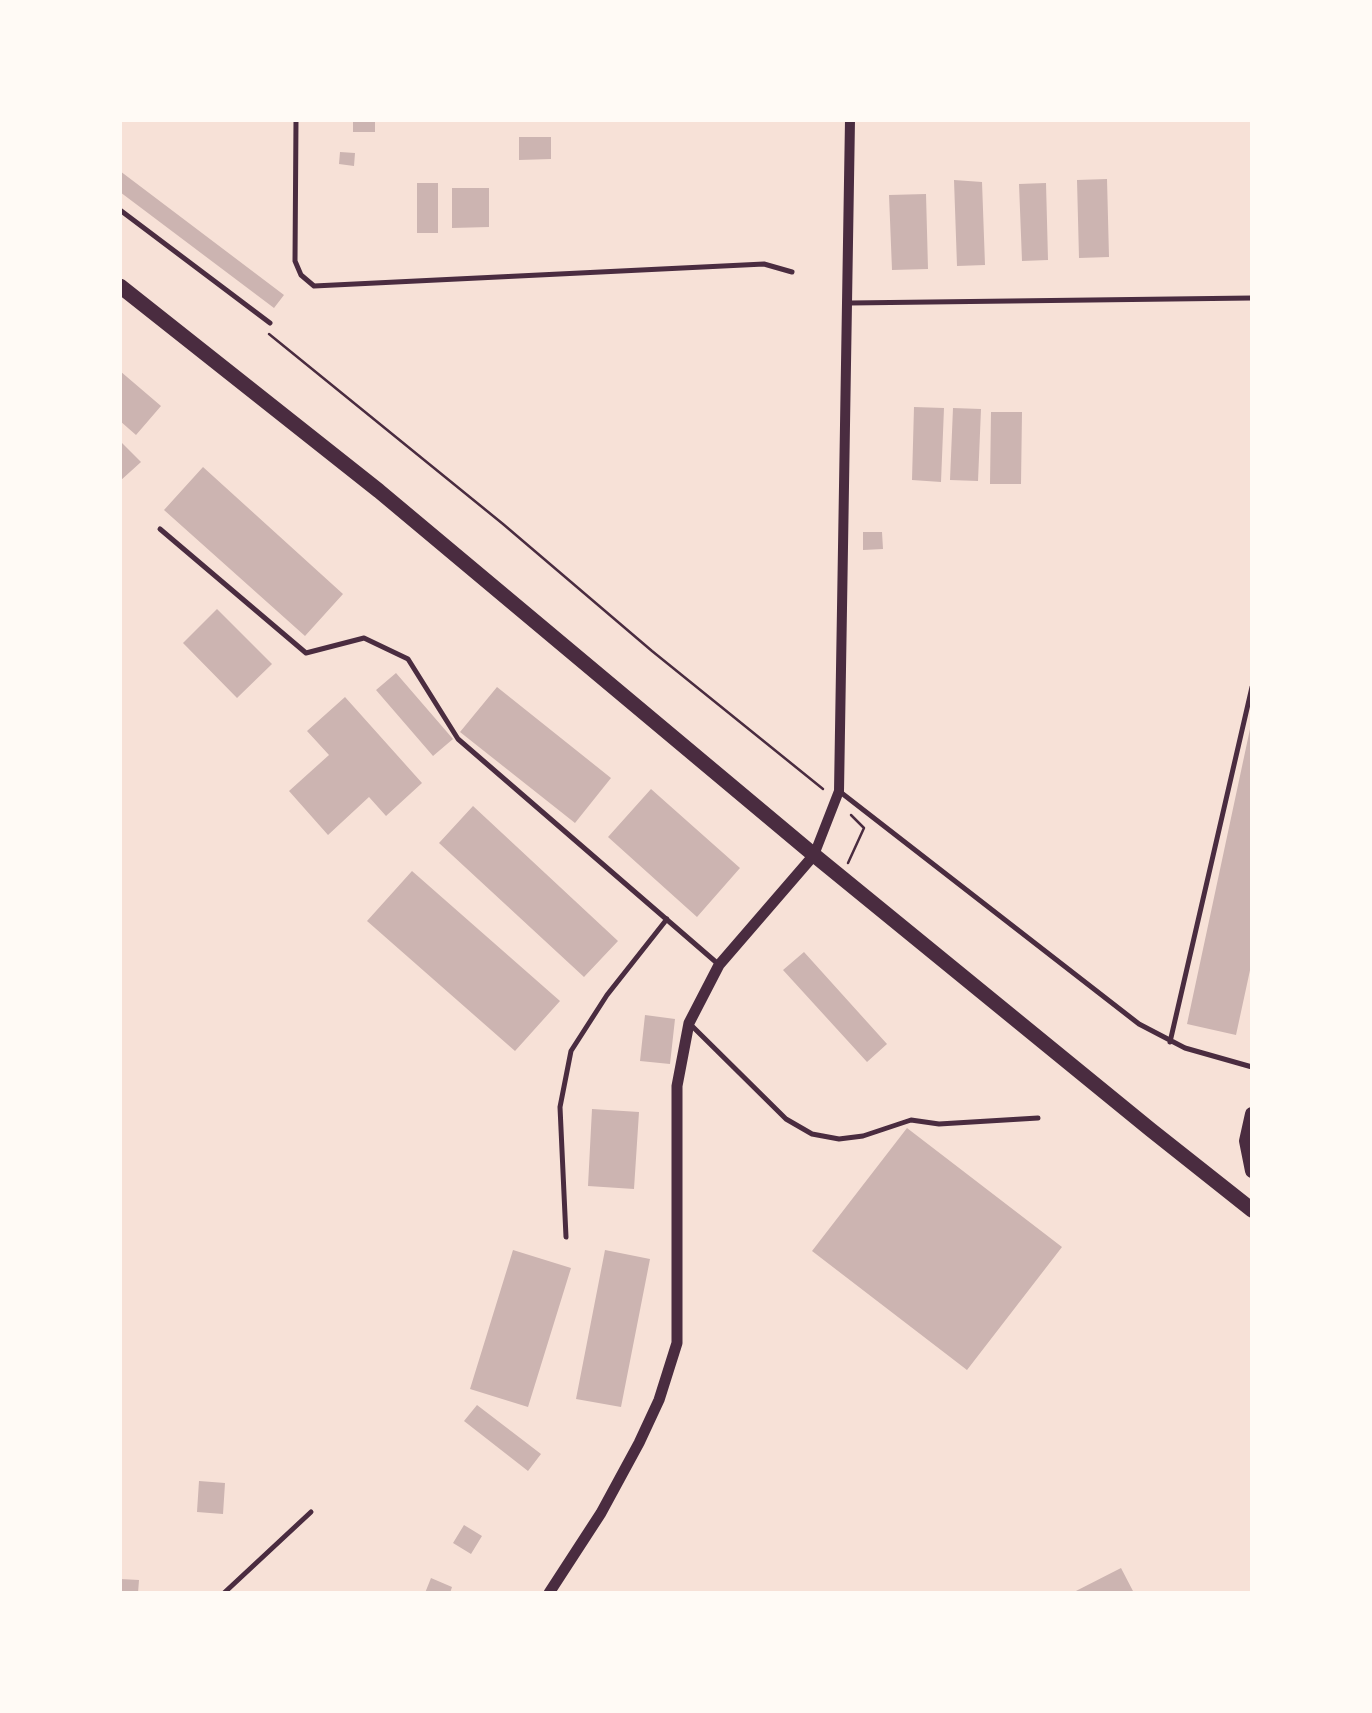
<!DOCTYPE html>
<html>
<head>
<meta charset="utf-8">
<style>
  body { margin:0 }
  #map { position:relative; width:1372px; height:1713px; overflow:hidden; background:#f7e1d7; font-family:"DM Sans",sans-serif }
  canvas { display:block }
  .frame { position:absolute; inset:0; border:122px solid #fffaf5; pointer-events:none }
</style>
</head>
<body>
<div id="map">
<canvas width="1372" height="1713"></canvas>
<div class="frame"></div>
</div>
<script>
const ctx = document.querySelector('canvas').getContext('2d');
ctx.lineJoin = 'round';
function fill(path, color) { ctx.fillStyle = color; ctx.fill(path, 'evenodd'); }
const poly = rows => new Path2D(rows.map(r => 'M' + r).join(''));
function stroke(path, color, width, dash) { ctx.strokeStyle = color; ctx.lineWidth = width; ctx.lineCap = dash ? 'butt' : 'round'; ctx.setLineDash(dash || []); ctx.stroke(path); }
const building = poly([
  [353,120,375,120,375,132,353,132],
  [519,137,551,137,551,159,519,160],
  [340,152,355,153,354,166,339,164],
  [120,171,284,295,274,308,120,192],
  [1107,179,1109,257,1079,258,1077,180],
  [954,180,982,182,985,265,957,266],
  [417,183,438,183,438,233,417,233],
  [1046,183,1048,260,1022,261,1019,184],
  [452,188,489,188,489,227,452,228],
  [926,194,928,269,892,270,889,195],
  [120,371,161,406,136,435,120,421],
  [914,407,944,408,941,482,912,480],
  [953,408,981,409,978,481,950,480],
  [991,412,1022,412,1021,484,990,484],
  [120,441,141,462,120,481],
  [203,467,343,594,305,636,164,510],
  [863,532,882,532,883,549,863,550],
  [217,609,272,664,237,698,183,643],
  [396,673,453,739,433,756,376,690],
  [497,687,611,778,575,823,460,732],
  [345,697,422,783,386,816,369,797,328,835,289,791,329,755,307,731],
  [1250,729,1252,961,1236,1035,1187,1024],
  [651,789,740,868,697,917,608,837],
  [473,806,618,941,584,977,439,843],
  [412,871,560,1001,515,1051,367,921],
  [804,952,887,1044,867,1062,783,970],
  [645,1015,675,1019,670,1064,640,1061],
  [592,1109,639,1112,634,1189,588,1186],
  [907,1128,1062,1247,967,1370,812,1251],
  [513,1250,571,1268,528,1407,470,1389],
  [605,1250,650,1259,621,1407,576,1399],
  [477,1405,541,1454,528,1471,464,1421],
  [199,1481,225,1483,223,1514,197,1512],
  [464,1525,482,1536,471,1554,453,1543],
  [1121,1568,1134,1593,1072,1593],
  [431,1578,452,1587,450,1593,425,1593],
  [120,1579,139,1580,138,1593,120,1593]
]);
const path = poly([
  [269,334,503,524,652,651,823,789],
  [848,863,864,828,851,815]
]);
const service = poly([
  [296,120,295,261,301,275,314,286,764,264,792,272],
  [120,210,270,323],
  [850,303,1252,298],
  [160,529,306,653,364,638,408,659,458,739,717,963],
  [839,791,1139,1024,1185,1048,1252,1067],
  [691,1025,786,1119,812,1134,839,1139,863,1136,911,1120,939,1124,1038,1118],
  [1170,1042,1252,687],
  [566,1237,560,1107,571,1051,607,995,667,919],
  [224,1593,311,1512]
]);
const minor = poly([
  [814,855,839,791,850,120]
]);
const tertiary = poly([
  [549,1593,601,1513,639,1443,659,1400,677,1343,677,1086,689,1023,719,965,814,855]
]);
const secondary = poly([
  [1252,1114,1246,1141,1252,1171]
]);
const trunk = poly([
  [120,286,379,491,814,855,1151,1130,1252,1210]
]);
fill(building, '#ccb4b1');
stroke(path, '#4a2c40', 2.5);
stroke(service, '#4a2c40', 5);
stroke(minor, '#4a2c40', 10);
stroke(tertiary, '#4a2c40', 11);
stroke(secondary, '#4a2c40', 14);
stroke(trunk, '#4a2c40', 15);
</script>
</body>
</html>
